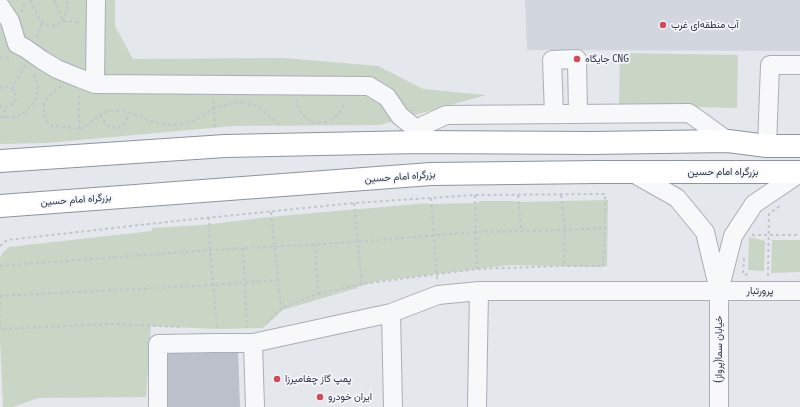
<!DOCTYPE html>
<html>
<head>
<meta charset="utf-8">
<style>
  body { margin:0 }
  canvas { display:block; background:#e4e7ec }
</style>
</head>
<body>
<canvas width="800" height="407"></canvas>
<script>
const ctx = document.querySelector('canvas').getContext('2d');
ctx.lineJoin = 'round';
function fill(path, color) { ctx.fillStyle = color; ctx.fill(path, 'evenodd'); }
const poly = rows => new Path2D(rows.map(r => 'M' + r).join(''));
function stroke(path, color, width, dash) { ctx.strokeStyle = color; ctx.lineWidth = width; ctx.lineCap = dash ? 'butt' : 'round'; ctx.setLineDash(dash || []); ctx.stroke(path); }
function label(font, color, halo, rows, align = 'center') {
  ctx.font = font + ' "Fira Sans Condensed",Vazirmatn,sans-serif'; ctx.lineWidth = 3.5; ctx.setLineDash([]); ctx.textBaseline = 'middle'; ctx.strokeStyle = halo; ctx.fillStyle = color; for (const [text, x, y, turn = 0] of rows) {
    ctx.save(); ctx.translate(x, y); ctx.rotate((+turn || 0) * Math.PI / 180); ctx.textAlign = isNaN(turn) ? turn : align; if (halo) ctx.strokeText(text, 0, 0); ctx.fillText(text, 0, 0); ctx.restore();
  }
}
const built = poly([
  [525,0,800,0,800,51,527,50]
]);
const green = poly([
  [0,0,115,0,115,26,133,59,283,58,378,66,423,89,486,95,380,125,233,126,47,143,0,144],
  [620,53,738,55,737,108,619,105],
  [608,200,607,266,600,267,510,265,378,281,358,287,357,289,353,289,283,310,263,328,217,329,151,326,146,397,38,398,13,407,3,407,0,339,0,258,3,252,9,247,152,231,152,228,204,225,269,217,428,203,428,204,479,203,479,201,515,201,516,202],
  [749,237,765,241,764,271,748,270],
  [772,240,800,240,800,272,771,273]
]);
const building = poly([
  [238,348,240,407,167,407,165,350]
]);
const path = poly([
  [31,0,33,6,39,18,45,25,53,26,57,25,63,21,66,12,68,0],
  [54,0,63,20],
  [21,12,24,5,24,0],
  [63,21,80,22],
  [37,38,42,22],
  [0,58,6,57,9,57],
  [61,86,51,94,47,99,44,104,44,115,46,120,50,125,79,129,83,128,101,114,110,111,121,111,132,113,149,121,162,124,174,125,193,121,214,109,227,104,241,102,258,106,270,116,279,125],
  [0,88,4,86,9,87,12,89,15,93,16,99,13,104,9,106,5,107,0,106],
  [12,89,25,65],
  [296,99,299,110,306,118,313,123,326,122,335,118,343,107,344,101],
  [213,100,215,127],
  [100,115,107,125,110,127,118,128,125,123,127,120,128,113],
  [0,117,4,118,15,117,26,112,36,99,38,87,34,74],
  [4,118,5,107],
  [79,129,79,93],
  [475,195,477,269],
  [518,195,521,230],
  [561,195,565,230,564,266],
  [431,198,437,280],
  [354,203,362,284],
  [271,212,281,308],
  [209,217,210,250,217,329],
  [752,235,800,235],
  [315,244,318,294],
  [0,246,7,240,176,221,354,203,475,195,605,194,605,228,603,266,564,266,477,269,362,284,318,294,281,308,266,324],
  [243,248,247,328],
  [744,258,743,274,749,275],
  [0,266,210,250,357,242,476,232,565,230,605,228],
  [768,276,769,214,781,205],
  [0,296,0,329,111,324,181,327],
  [0,296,213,285,278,280]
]);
const minor = poly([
  [0,6,10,21,17,44,25,48,42,60,57,69,79,78,95,84,369,86,387,97,400,116,416,129,417,142],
  [95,84,96,0],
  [554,114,552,60,577,59,578,113],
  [416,129,446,115,689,113,728,141],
  [767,146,770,65,800,65],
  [631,172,677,198,705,232,719,291,733,236,754,204,800,173],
  [719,291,719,407],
  [391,313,393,407],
  [253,343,391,313,438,295,479,291,800,291],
  [158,407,158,344,217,343,253,343,255,407],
  [477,407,479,291]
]);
const highway = poly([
  [0,161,225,146,417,142,592,143,728,141,767,146,800,146],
  [0,206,431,174,597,172,800,172]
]);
const markers = [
  [663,25,4,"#d1495b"],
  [577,59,4,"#d1495b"],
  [277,379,4,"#d1495b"],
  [320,397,4,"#d1495b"]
];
const poiNames = [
  ["آب منطقه‌ای غرب",671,25],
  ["جایگاه CNG",585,59],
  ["پمپ گاز چغامیرزا",285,379],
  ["ایران خودرو",328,397]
];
const streetNames = [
  ["بزرگراه امام حسین",723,172],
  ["بزرگراه امام حسین",400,177,-4],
  ["بزرگراه امام حسین",76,200,-4],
  ["پرورتبار",760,291],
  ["خیابان سما(پرواز)",719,349,-90]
];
fill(built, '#d2d6de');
fill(green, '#c9d6c5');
fill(building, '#bbc0ca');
stroke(minor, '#a9aeb7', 20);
stroke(highway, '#8b94a3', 24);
stroke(path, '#c2c5cb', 2, [3, 3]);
stroke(minor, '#f7f8fa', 18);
stroke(highway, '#fff', 22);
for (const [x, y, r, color] of markers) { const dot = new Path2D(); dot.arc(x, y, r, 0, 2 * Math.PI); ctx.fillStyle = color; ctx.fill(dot); stroke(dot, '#f4f6f9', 1.5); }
label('10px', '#2b3445', '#f4f6f9', poiNames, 'left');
label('10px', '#2b3445', '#f4f6f9', streetNames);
</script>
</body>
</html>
